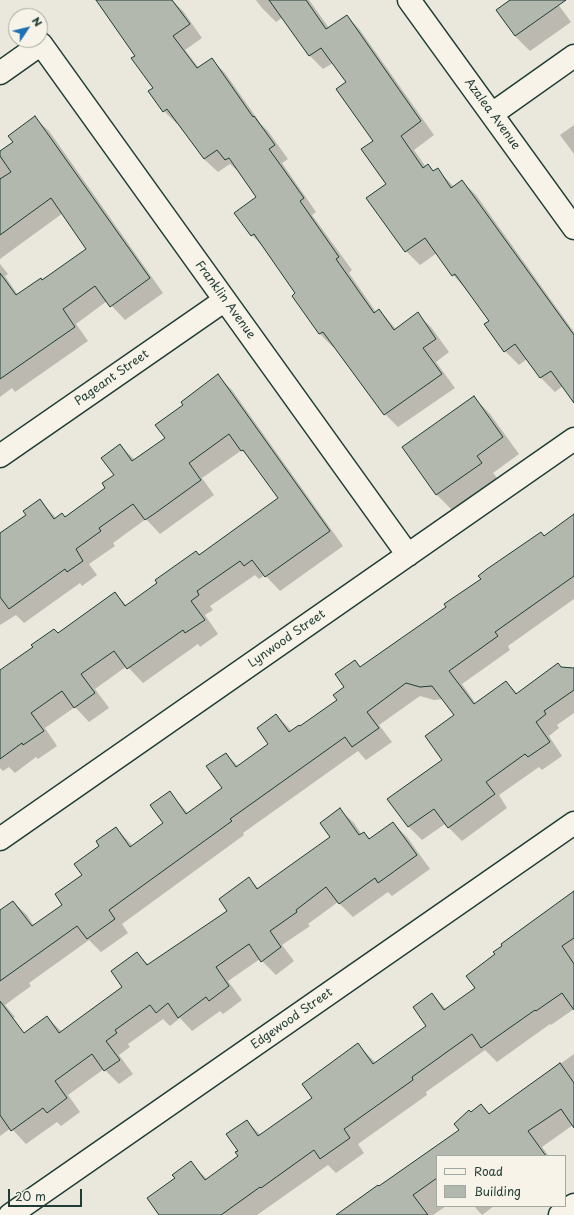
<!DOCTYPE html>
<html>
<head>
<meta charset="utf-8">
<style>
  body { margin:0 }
  #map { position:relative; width:574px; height:1215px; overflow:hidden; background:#eae8dd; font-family:"Playpen Sans",sans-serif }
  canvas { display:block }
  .legend { position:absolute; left:436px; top:1155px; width:130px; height:52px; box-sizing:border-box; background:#f7f3e8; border:1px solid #a1aaa0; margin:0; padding:5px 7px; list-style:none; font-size:12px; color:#1f3d34 }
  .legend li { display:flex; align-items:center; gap:8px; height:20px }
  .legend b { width:20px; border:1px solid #a1aaa0 }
  .north { position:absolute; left:8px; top:8px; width:40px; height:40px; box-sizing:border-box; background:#f7f3e8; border:1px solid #a1aaa0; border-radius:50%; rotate:55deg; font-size:11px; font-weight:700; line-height:16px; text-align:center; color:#1f3d34 }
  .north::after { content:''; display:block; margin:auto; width:14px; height:18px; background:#1f6fb2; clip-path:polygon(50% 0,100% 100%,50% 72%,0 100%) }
  .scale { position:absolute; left:8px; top:1189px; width:74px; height:18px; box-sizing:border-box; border:2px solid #1f3d34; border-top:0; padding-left:5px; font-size:12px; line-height:14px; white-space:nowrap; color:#1f3d34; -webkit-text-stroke:3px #f7f3e8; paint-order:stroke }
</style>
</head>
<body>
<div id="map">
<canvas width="574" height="1215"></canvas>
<ul class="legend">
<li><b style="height:5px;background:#f7f3e8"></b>Road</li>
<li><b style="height:11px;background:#b2b8ae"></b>Building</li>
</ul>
<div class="north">N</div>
<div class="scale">20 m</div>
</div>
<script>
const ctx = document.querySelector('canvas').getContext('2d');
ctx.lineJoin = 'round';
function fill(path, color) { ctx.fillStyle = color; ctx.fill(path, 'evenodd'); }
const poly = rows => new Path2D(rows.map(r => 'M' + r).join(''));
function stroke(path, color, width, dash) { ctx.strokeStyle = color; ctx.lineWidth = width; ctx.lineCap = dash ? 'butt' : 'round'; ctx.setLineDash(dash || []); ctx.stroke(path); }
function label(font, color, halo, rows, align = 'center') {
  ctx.font = font + ' "Playpen Sans",sans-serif'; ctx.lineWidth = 3; ctx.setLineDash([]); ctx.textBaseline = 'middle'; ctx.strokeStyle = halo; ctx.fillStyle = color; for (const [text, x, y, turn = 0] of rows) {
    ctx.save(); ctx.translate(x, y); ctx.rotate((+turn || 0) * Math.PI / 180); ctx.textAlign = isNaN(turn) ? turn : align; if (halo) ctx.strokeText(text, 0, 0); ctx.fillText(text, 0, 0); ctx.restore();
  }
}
const shadow = poly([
  [112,0,172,0,183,11,202,38,185,50,199,68,212,60,225,73,261,124,268,131,288,159,282,163,316,212,312,215,352,270,349,273,376,312,379,310,396,329,417,314,431,327,449,352,436,362,455,388,398,427,385,414,335,346,333,347,320,334,293,296,297,293,265,249,252,235,257,197,240,173,230,164,218,172,204,159,179,123,177,124,164,111,154,88,136,56],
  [256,0,309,0,329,28,347,16,360,30,434,135,414,150,426,167,428,165,434,172,438,170,454,187,462,181,476,195,574,332,574,397,563,386,555,392,541,378,527,359,519,365,505,351,490,322,466,289,453,275,437,253,420,265,406,251,374,141,347,83,333,63,323,69,310,56,283,17,276,22,262,8],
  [512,0,555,0,571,22,530,51,515,36,497,11],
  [35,118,49,131,163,293,125,320,107,301,76,324,88,341,15,392,12,388,0,397,0,264,8,274,5,276,18,295,43,281,88,249,63,213,0,259,0,153,14,143],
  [574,125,574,154,560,135],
  [218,376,232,390,343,546,280,591,265,575,259,579,255,575,210,606,213,610,205,615,218,634,200,647,198,644,143,683,127,666,95,689,109,708,89,722,75,707,45,728,57,746,38,759,36,757,15,773,9,767,3,771,0,768,0,672,58,634,115,593,127,606,159,584,196,552,199,555,280,499,253,461,242,450,202,478,214,495,160,534,146,519,113,543,115,546,89,564,97,575,82,586,80,583,24,623,16,615,0,625,0,535,27,515,40,500,56,518,65,517,106,488,115,475,120,445,135,460,166,439,184,405],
  [474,397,490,414,519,454,493,473,498,479,453,511,437,495,403,447],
  [574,526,574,599,508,646,510,650,462,684,476,704,506,682,518,694,562,668,574,669,574,713,557,725,559,728,549,736,562,756,542,770,539,767,499,795,507,808,462,841,445,824,422,840,409,827,389,799,443,760,455,716,443,699,434,700,420,696,379,725,392,742,366,760,358,751,243,833,244,835,122,924,128,933,101,952,89,940,29,983,31,986,5,1005,15,1017,0,1027,0,911,13,902,27,915,34,926,64,905,84,875,100,846,116,828,133,846,165,824,170,793,188,813,224,788,226,754,238,766,269,744,276,715,292,731,300,727,338,700,345,688,355,661,361,668,448,607,541,533,545,537],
  [340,810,354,823,362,835,364,833,370,839,393,823,407,837,430,869,392,896,388,892,353,917,338,902,308,924,310,926,282,945,294,961,276,975,260,959,228,981,242,1000,223,1014,220,1011,192,1031,180,1018,170,1026,163,1019,128,1044,130,1047,119,1055,133,1074,119,1084,104,1069,68,1095,80,1112,61,1126,57,1122,26,1144,11,1128,0,1136,0,1054,47,1017,62,1032,123,987,137,954,149,965,229,911,249,879,259,889,331,838],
  [574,892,574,1009,551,1025,550,1024,497,1062,485,1050,426,1092,427,1095,358,1144,364,1153,336,1173,328,1165,257,1215,159,1215,176,1178,191,1163,208,1180,239,1156,239,1151,246,1121,261,1135,314,1098,358,1045,376,1063,427,1026,432,995,447,1010,476,989],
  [574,1054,574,1126,573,1125,542,1147,549,1156,437,1156,437,1206,446,1206,433,1215,337,1215,380,1187,460,1130,471,1113,481,1105,490,1114],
  [474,1206,494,1206,482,1215]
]);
const building = poly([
  [96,0,172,0,190,24,173,36,197,68,212,58,253,117,254,116,275,145,269,149,304,198,300,201,339,257,336,259,374,313,379,309,394,330,418,312,436,339,423,348,442,374,384,415,323,332,319,334,292,296,295,293,254,234,251,236,234,213,256,197,229,158,225,160,217,150,204,159,167,109,163,112,148,91,153,88,131,58,135,56,96,0],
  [269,0,306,0,326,29,347,15,421,121,401,136,423,168,428,164,433,171,438,168,451,188,462,180,574,335,574,403,551,371,540,378,515,344,504,352,484,324,489,321,455,274,452,276,425,238,405,252,366,198,386,184,361,149,373,141,336,89,346,82,321,48,309,56,269,0],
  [510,0,566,0,515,36,496,10,510,0],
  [35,116,150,278,110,307,95,286,63,309,75,327,0,379,0,273,16,295,41,278,42,280,86,249,51,198,0,235,0,179,11,172,0,156,0,151,13,142,8,136,35,116],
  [218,374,330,531,265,577,252,560,244,566,240,561,197,591,199,595,191,601,205,620,185,633,183,630,127,669,114,651,81,674,95,693,74,708,62,691,31,713,44,731,23,745,22,743,0,759,0,670,33,647,31,645,54,629,58,633,115,592,125,606,157,583,155,580,196,551,199,555,278,498,243,450,241,451,229,434,189,463,201,480,154,514,145,520,133,504,99,528,101,531,76,549,83,561,67,572,65,569,9,609,0,597,0,533,26,515,23,511,40,499,54,519,62,513,65,517,105,488,102,483,114,475,101,458,120,444,132,461,165,438,155,425,183,405,181,402,218,374],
  [474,396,503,437,477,456,482,463,436,495,402,447,474,396],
  [574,514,574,576,495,632,498,636,449,671,474,704,506,681,516,694,558,663,561,667,574,668,574,690,544,711,546,714,536,722,550,742,528,757,525,754,486,782,495,794,448,828,434,809,408,827,387,799,442,760,425,736,454,715,432,686,420,687,406,683,367,712,379,728,352,747,345,737,230,819,232,821,109,910,115,919,87,939,77,926,0,981,0,910,13,901,32,926,62,905,55,894,82,875,74,864,99,846,96,841,116,827,130,847,163,823,150,805,170,791,186,814,222,788,206,766,226,753,236,767,268,744,257,728,276,714,289,732,299,725,300,726,337,700,333,695,344,687,335,674,355,660,360,667,446,607,444,604,481,579,478,576,487,569,541,532,544,536,574,514],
  [340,808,359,835,364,832,369,839,393,822,417,855,378,883,375,878,339,904,326,887,296,910,297,912,270,931,281,947,261,962,249,944,216,967,229,986,209,1001,206,997,178,1018,168,1003,156,1013,150,1005,115,1030,117,1033,106,1041,120,1060,104,1071,92,1054,55,1081,67,1098,47,1113,43,1108,11,1131,0,1115,0,1001,24,1033,47,1016,59,1033,122,987,111,971,137,952,147,965,227,911,219,899,249,877,257,889,330,837,320,823,340,808],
  [574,891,574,938,562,946,574,964,574,1010,562,993,536,1011,535,1010,481,1048,472,1034,412,1077,413,1080,344,1129,350,1138,320,1159,314,1150,261,1188,260,1187,221,1215,159,1215,147,1198,175,1178,172,1175,191,1161,205,1180,238,1156,235,1152,238,1151,226,1134,247,1120,258,1136,312,1098,302,1084,358,1043,373,1064,426,1026,413,1007,432,993,444,1010,475,988,466,976,495,954,493,952,502,946,501,944,574,891],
  [560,1063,574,1083,574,1128,561,1109,528,1131,546,1156,437,1156,437,1178,413,1195,428,1215,336,1215,378,1185,379,1186,459,1130,454,1124,469,1110,471,1112,481,1104,489,1114,560,1063]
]);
const minor = poly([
  [409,0,574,228],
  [0,73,41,44,408,555],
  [492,114,574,56],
  [0,456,225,300],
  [0,839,574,439],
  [10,1215,574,823],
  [560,1215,574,1205]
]);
const streetNames = [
  ["Azalea Avenue",492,114,54],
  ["Franklin Avenue",225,300,54],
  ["Pageant Street",112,378,-35],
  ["Lynwood Street",287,639,-35],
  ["Edgewood Street",292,1019,-35]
];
fill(shadow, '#0003');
fill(building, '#b2b8ae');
stroke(building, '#1f3d34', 1);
stroke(minor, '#1f3d34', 25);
stroke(minor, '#f7f3e8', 22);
label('12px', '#1f3d34', '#f7f3e8', streetNames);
</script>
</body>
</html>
